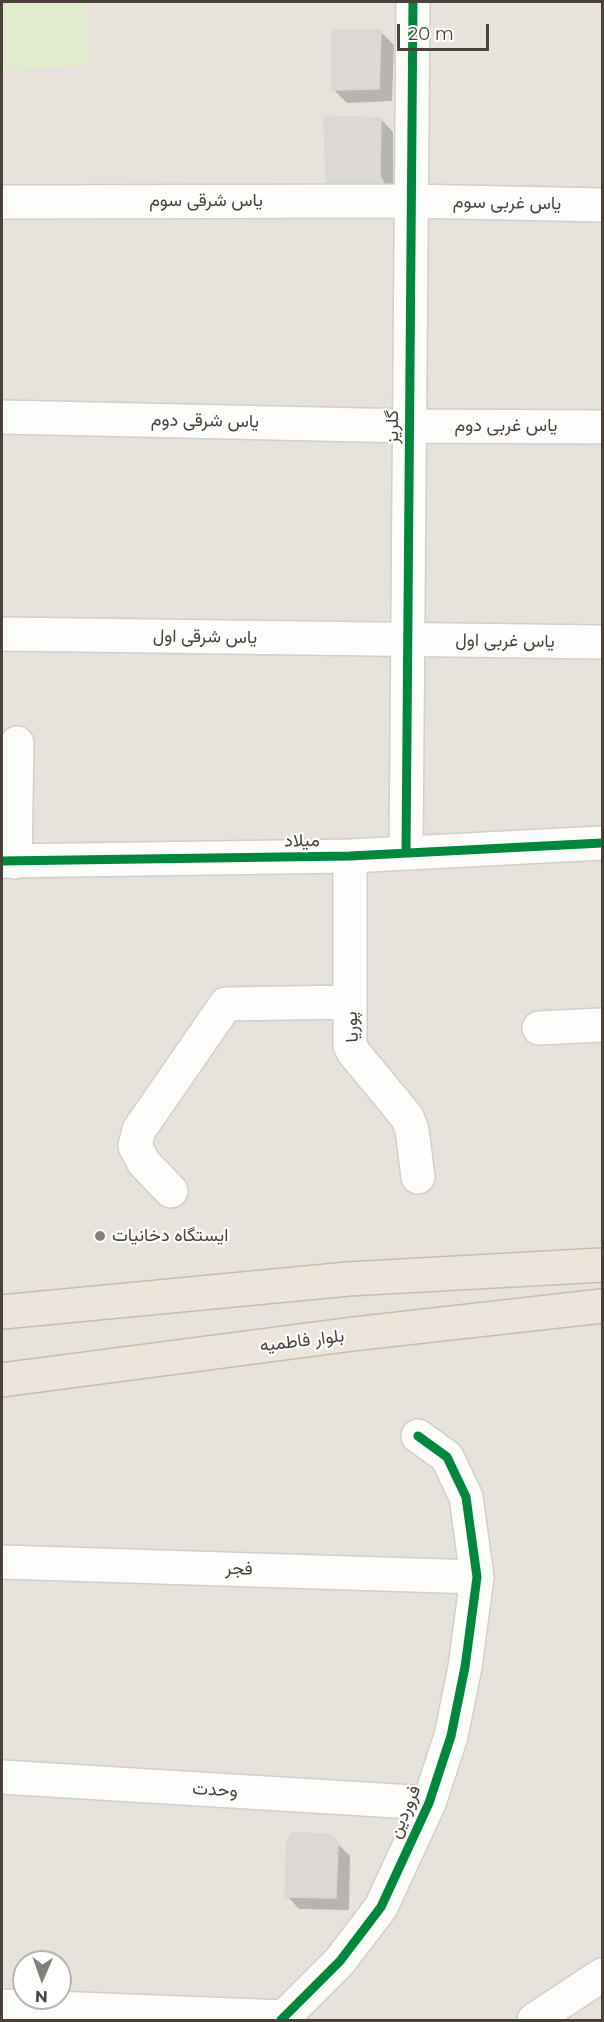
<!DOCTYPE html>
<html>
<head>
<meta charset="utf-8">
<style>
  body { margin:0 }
  #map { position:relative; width:604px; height:2022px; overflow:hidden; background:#f3f1ee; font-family:Montserrat,sans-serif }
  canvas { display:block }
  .frame { position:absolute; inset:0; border:3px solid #4a423a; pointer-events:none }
  .north { position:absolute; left:12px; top:1950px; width:60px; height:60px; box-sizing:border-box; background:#fff; border:2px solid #b7b3b0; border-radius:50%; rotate:182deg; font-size:16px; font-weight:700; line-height:24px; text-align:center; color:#4a423a }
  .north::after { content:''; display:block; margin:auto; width:21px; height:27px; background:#857f79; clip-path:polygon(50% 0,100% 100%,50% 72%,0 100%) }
  .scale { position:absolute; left:397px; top:24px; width:92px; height:27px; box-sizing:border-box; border:3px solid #4a423a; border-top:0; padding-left:8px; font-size:18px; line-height:21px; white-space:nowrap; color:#4a423a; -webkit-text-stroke:4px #fff; paint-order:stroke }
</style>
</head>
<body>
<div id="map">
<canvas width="604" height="2022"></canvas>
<div class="frame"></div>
<div class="north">N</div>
<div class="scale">20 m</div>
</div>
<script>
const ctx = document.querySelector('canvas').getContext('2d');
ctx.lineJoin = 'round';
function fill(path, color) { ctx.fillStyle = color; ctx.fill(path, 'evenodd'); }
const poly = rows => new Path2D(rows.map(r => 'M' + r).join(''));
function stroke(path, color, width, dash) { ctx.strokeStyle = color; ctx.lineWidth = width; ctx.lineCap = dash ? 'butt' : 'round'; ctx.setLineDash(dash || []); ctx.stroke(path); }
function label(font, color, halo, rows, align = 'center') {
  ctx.font = font + ' Montserrat,Vazirmatn,sans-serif'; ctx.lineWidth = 4.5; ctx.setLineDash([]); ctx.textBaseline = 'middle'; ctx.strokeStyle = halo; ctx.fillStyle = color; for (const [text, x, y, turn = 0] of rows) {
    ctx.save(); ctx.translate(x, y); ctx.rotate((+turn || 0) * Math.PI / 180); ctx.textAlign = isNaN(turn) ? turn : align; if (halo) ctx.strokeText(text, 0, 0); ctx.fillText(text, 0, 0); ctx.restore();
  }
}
const residential = poly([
  [2,2,602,2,602,2020,2,2020],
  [24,1962,60,1962,60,1998,24,1998]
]);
const green = poly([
  [2,2,87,2,90,65,2,71]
]);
const shadow = poly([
  [381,32,394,45,392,101,347,103,334,90],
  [381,119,393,132,393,190,366,201],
  [337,1843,350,1856,349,1910,299,1909,287,1896]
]);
const building = poly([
  [332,30,381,30,379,89,332,90,332,30],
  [324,116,381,118,380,176,384,184,352,188,326,185,324,116],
  [293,1833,329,1834,338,1842,336,1898,285,1897,287,1841,293,1833]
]);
const minor = poly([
  [2,202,411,201,602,205],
  [2,417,409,426,602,427],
  [2,634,602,642],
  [406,853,413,2],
  [350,856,350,1045,354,1053,407,1117,412,1130,418,1177],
  [2,861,350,856,602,843],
  [15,862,17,743],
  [539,1028,602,1025],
  [171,1191,144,1163,135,1146,139,1130,226,1004,350,1002],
  [2,1562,477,1577],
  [2,1777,429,1803],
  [2,2006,284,2017],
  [281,2020,340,1961,381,1907,429,1803,451,1736,465,1667,477,1577,466,1497,447,1457,418,1436],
  [534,2020,602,1975]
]);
const highway = poly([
  [2,1312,348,1279,602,1265],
  [2,1380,353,1334,602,1306]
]);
const cycleway = poly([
  [406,853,413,2],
  [2,861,350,856,602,843],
  [281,2020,340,1961,381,1907,429,1803,451,1736,465,1667,477,1577,466,1497,447,1457,418,1436]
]);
const markers = [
  [100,1236,6,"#857f79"]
];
const streetNames = [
  ["یاس شرقی سوم",206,201],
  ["یاس غربی سوم",507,203,1],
  ["یاس شرقی دوم",205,421,1],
  ["یاس غربی دوم",506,426],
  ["گلریز",393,427,-90],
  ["یاس شرقی اول",205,637,1],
  ["یاس غربی اول",505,641,1],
  ["میلاد",302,841,-1],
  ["پوریا",352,1027,-93],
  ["بلوار فاطمیه",302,1341,-7],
  ["فجر",239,1569,2],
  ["وحدت",215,1790,3],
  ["فروردین",405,1812,-67]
];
const poiNames = [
  ["ایستگاه دخانیات",112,1236]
];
fill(residential, '#e7e2dc');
fill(green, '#e4ecd0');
fill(shadow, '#0003');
fill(building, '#dbd8d5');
stroke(building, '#dbd8d4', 1.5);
stroke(minor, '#d1cfcc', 36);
stroke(highway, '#c9bbab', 36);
stroke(minor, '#fdfdfc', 33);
stroke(highway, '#ece5dc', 33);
stroke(cycleway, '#00873e', 9);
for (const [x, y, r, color] of markers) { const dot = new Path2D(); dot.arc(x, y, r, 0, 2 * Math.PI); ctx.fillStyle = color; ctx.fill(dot); stroke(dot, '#fff', 2); }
label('18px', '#4a423a', '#fff', streetNames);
label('18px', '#4a423a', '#fff', poiNames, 'left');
</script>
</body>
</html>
